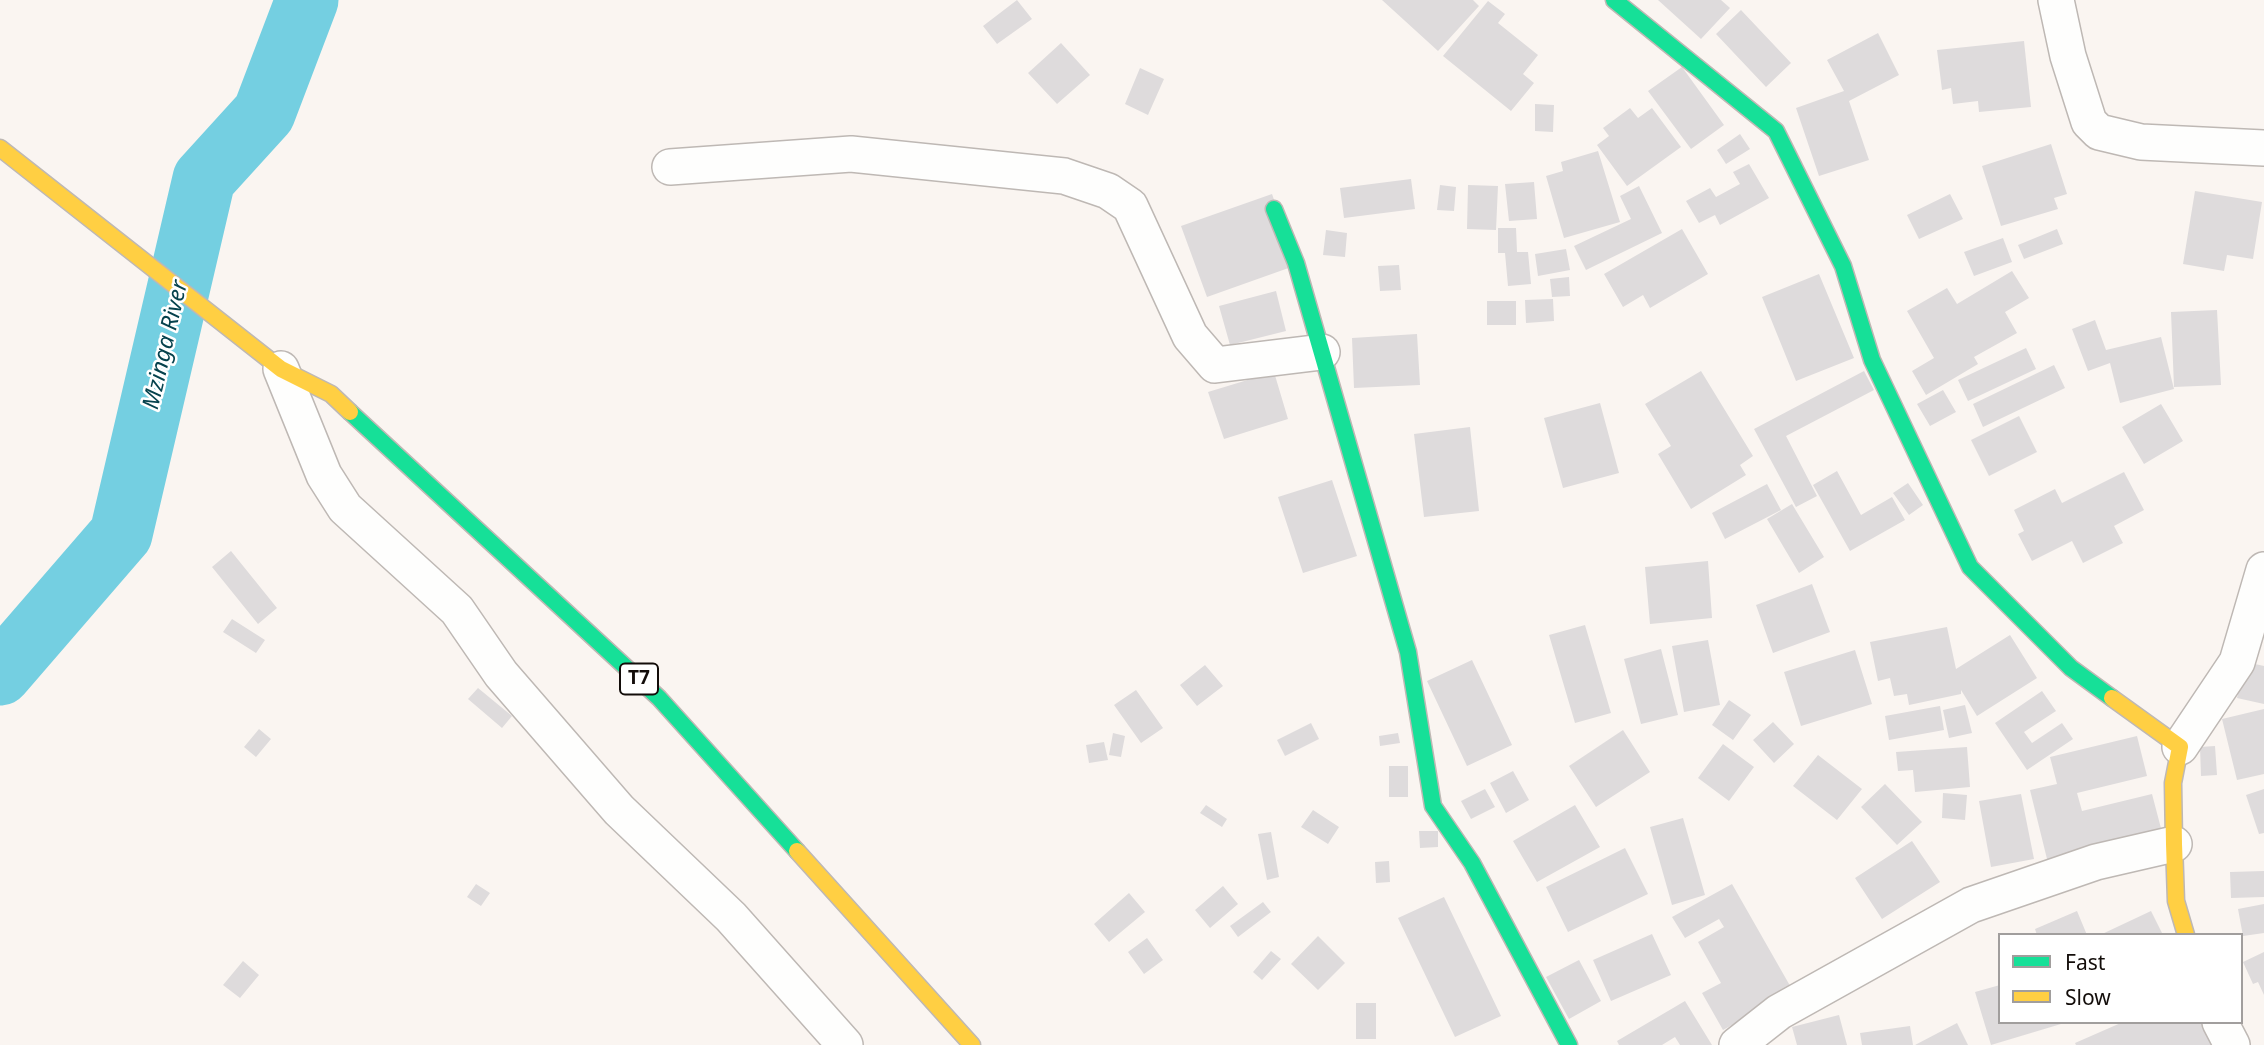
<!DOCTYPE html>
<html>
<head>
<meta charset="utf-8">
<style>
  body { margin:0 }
  #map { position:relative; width:2264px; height:1045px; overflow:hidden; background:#faf5f1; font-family:"Noto Sans",sans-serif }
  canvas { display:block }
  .legend { position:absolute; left:1998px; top:933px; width:245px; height:91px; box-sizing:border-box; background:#fff; border:2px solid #a19e9d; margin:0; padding:9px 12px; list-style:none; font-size:21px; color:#130d0a }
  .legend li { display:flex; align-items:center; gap:14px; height:35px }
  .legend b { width:35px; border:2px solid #a19e9d }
</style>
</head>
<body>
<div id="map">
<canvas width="2264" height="1045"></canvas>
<ul class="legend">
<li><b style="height:9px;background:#16e098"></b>Fast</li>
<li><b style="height:9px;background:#ffcf43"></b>Slow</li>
</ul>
</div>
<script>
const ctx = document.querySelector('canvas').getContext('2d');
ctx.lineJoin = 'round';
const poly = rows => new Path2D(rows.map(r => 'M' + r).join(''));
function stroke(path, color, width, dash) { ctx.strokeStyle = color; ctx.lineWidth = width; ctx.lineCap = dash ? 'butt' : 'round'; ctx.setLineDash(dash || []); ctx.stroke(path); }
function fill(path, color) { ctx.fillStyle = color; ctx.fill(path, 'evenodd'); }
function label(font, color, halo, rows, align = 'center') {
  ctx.font = font + ' "Noto Sans",sans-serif'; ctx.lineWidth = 5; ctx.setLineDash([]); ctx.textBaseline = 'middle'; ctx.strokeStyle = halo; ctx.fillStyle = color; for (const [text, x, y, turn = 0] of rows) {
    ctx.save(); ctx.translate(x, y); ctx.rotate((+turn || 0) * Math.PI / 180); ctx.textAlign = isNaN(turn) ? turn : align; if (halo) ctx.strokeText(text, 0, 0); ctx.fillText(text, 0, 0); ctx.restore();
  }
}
const river = poly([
  [0,674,121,534,204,179,264,113,307,0]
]);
const building = poly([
  [1017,0,1032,19,997,44,983,26],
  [1382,0,1473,0,1479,6,1438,51],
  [1658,0,1721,0,1730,8,1701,39],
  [1488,1,1505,14,1498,23,1538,55,1523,74,1534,83,1511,111,1443,56],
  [1741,10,1791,63,1766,87,1716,34],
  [1878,33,1899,75,1849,101,1869,160,1819,176,1796,108,1844,91,1827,60],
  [2024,41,2031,107,1979,112,1978,101,1953,104,1951,88,1942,90,1937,50],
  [1061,43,1090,75,1057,104,1028,73],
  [1682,67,1724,125,1691,149,1648,91],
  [1140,68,1164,79,1148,115,1125,104],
  [1535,104,1554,105,1553,132,1535,131],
  [1630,108,1638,118,1652,108,1681,147,1627,186,1597,145,1609,136,1603,128],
  [1740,134,1750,149,1726,164,1717,150],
  [2051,144,2067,194,2054,198,2058,209,2001,226,1982,166],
  [1598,151,1620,222,1564,238,1546,176,1563,171,1561,162],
  [1749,164,1769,198,1720,225,1715,215,1699,223,1686,201,1710,188,1716,197,1740,184,1733,172],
  [1411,179,1415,209,1344,218,1340,188],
  [1534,182,1537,219,1509,221,1505,184],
  [1440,185,1456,187,1454,211,1437,210],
  [1468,185,1498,186,1496,230,1467,229],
  [1639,186,1662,233,1586,270,1574,246,1631,219,1620,196],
  [2195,191,2262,202,2253,259,2227,255,2224,271,2183,264],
  [1272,194,1297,265,1207,297,1181,226],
  [1950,194,1963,219,1919,239,1907,215],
  [1498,228,1516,228,1517,252,1528,252,1531,284,1508,286,1505,253,1498,253],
  [1682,229,1708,274,1650,308,1643,295,1623,307,1604,274],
  [2057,229,2063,244,2024,259,2018,245],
  [1326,230,1347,233,1345,257,1323,255],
  [2003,238,2012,262,1974,276,1964,252],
  [1566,249,1570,270,1538,276,1535,254],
  [1399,265,1401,290,1380,291,1378,266],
  [2012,271,2029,298,2005,312,2017,333,1974,357,1978,364,1926,395,1912,371,1934,358,1907,311,1947,288,1957,304],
  [1819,274,1854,358,1796,381,1762,297],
  [1569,277,1570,296,1552,297,1550,279],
  [1276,291,1286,331,1230,345,1219,306],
  [1553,299,1554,321,1526,323,1525,300],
  [1487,301,1516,301,1516,325,1487,325],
  [2217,310,2221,385,2174,387,2171,312],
  [2095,320,2106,350,2161,337,2174,389,2120,403,2110,363,2088,371,2072,329],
  [1417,334,1420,385,1354,388,1352,338],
  [2026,348,2036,369,1968,401,1958,380],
  [2054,365,2065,388,1983,427,1973,404],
  [1701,371,1753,456,1740,465,1746,475,1691,509,1658,454,1671,446,1645,404],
  [1864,371,1874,390,1786,436,1817,496,1796,507,1754,429],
  [1274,372,1288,419,1224,439,1208,392],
  [1943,390,1956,412,1930,426,1917,404],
  [1600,403,1619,473,1563,488,1544,418],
  [2161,404,2183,441,2144,464,2122,427],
  [2019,416,2037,452,1989,476,1971,440],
  [1470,427,1479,511,1424,517,1414,434],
  [1837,471,1861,515,1892,497,1905,520,1850,551,1813,485],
  [2124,472,2144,510,2114,526,2123,543,2083,563,2072,541,2032,561,2018,534,2024,531,2014,510,2055,489,2062,503],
  [1332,480,1357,556,1303,573,1278,497],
  [1908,483,1923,505,1909,515,1893,493],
  [1767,484,1781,510,1725,539,1712,513],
  [1792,504,1824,557,1799,573,1767,519],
  [231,551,277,608,258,624,212,567],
  [1708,561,1712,618,1650,624,1645,567],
  [1812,584,1830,632,1773,653,1756,605],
  [232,619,265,640,256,653,223,632],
  [1585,625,1611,713,1575,723,1549,635],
  [1947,627,1956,669,2010,635,2037,678,1977,716,1961,690,1961,694,1909,705,1907,694,1894,696,1890,678,1878,681,1870,642],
  [1708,640,1720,705,1684,712,1672,646],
  [1661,649,1678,715,1641,724,1624,659],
  [1855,650,1872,704,1801,726,1784,672],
  [1472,660,1512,745,1467,766,1427,681],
  [2246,662,2264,666,2264,704,2237,698],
  [1205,665,1223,686,1197,706,1180,685],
  [478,688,512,716,502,728,468,699],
  [1136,690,1163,728,1141,743,1114,705],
  [2042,691,2056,711,2024,732,2032,743,2062,723,2073,739,2027,770,1995,723],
  [1729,700,1751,715,1733,740,1712,725],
  [1965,705,1972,733,1949,738,1943,710],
  [1940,706,1944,730,1889,740,1885,716],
  [2264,709,2264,774,2237,780,2222,719],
  [1773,722,1794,744,1774,763,1753,740],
  [1311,723,1319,739,1285,756,1277,740],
  [259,729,271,739,256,757,244,747],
  [1623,730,1650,772,1596,807,1569,766],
  [1113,733,1125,736,1121,757,1109,755],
  [1398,733,1400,743,1380,746,1379,736],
  [2137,736,2147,776,2077,793,2082,811,2152,794,2163,836,2048,863,2030,790,2057,784,2050,757],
  [1104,742,1108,760,1089,763,1086,745],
  [1723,744,1754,767,1729,801,1698,778],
  [2215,746,2217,775,2201,776,2200,747],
  [1967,747,1970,787,1915,792,1913,770,1898,771,1896,752],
  [1818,755,1862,789,1837,820,1793,786],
  [1389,766,1408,766,1408,797,1389,797],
  [1513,771,1529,800,1506,813,1490,783],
  [1885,784,1922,822,1897,845,1861,807],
  [1485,789,1495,807,1471,819,1461,801],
  [2264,789,2264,833,2259,834,2246,795],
  [1943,793,1967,795,1965,820,1942,818],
  [2021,794,2034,859,1991,867,1979,801],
  [1206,805,1227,819,1222,827,1200,813],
  [1575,805,1600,847,1537,882,1513,841],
  [1313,810,1339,827,1328,844,1301,827],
  [1683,818,1705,895,1672,905,1650,827],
  [1419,831,1438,831,1438,847,1420,848],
  [1271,832,1279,877,1267,880,1258,834],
  [1912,841,1940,882,1882,919,1855,878],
  [1625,848,1648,894,1568,932,1546,887],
  [1389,861,1390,882,1376,883,1375,862],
  [2264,871,2264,897,2231,898,2230,872],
  [476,884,490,893,481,906,467,897],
  [1732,884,1793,991,1723,1030,1702,993,1721,983,1698,942,1724,927,1719,919,1685,938,1672,917],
  [1223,886,1238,904,1210,928,1195,910],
  [1129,893,1145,912,1109,942,1094,924],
  [1444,897,1501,1016,1455,1037,1398,918],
  [1263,902,1271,912,1238,937,1230,926],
  [2264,904,2264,933,2243,936,2238,909],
  [2077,911,2087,935,2037,935,2035,929],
  [2151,911,2163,935,2100,935],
  [1652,934,1671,975,1611,1001,1593,960],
  [1318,936,1345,963,1318,990,1291,964],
  [1147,938,1163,960,1144,974,1128,952],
  [1271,951,1281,959,1262,980,1253,972],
  [2264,952,2264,995,2258,982,2253,984,2243,962],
  [1579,960,1601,1001,1569,1019,1546,977],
  [243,961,259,975,240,998,223,985],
  [2000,985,2000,1022,2061,1024,1991,1045,1975,992],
  [1685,1001,1712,1045,1680,1045,1675,1037,1662,1045,1619,1045,1617,1041],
  [1356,1003,1376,1003,1376,1039,1356,1039],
  [1839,1015,1847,1045,1797,1045,1792,1027],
  [2123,1022,2211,1022,2221,1045,2076,1045,2075,1043],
  [1957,1023,1968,1045,1915,1045],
  [1910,1026,1913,1045,1862,1045,1860,1033]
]);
const street = poly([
  [2056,0,2068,56,2089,122,2099,132,2141,142,2264,148],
  [670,167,851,154,1064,176,1108,191,1130,206,1190,336,1215,365,1322,352],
  [281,369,324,475,345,508,457,610,501,674,619,810,731,917,845,1045],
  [2180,747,2237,662,2264,570],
  [2220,1022,2232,1045],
  [1737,1045,1779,1012,1971,905,2096,862,2174,844]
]);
const fast = poly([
  [1614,0,1776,131,1843,266,1872,360,1970,567,2071,668,2112,698],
  [1274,209,1296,263,1408,652,1433,806,1472,863,1569,1045],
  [350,412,659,698,797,851]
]);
const slow = poly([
  [0,148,281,369,331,394,350,412],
  [2112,698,2180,747,2173,783,2174,844,2176,901,2186,935],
  [797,851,972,1045]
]);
const shields = [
  [639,679,38]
];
const shieldNames = [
  ["T7",639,679]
];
const waterNames = [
  ["Mzinga River",166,345,-77]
];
stroke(river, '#74cfe1', 63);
fill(building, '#dedbdc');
stroke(street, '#beb8b4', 38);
stroke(fast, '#beb8b4', 19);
stroke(slow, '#beb8b4', 19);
stroke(street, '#fefefd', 35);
stroke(fast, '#16e098', 16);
stroke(slow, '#ffcf43', 16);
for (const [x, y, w] of shields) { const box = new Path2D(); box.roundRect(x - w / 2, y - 15.5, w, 31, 5); ctx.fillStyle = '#fff'; ctx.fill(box); stroke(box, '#130d0a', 2); }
label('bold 19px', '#130d0a', null, shieldNames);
label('italic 23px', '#06424d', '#fff', waterNames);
</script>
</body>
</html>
